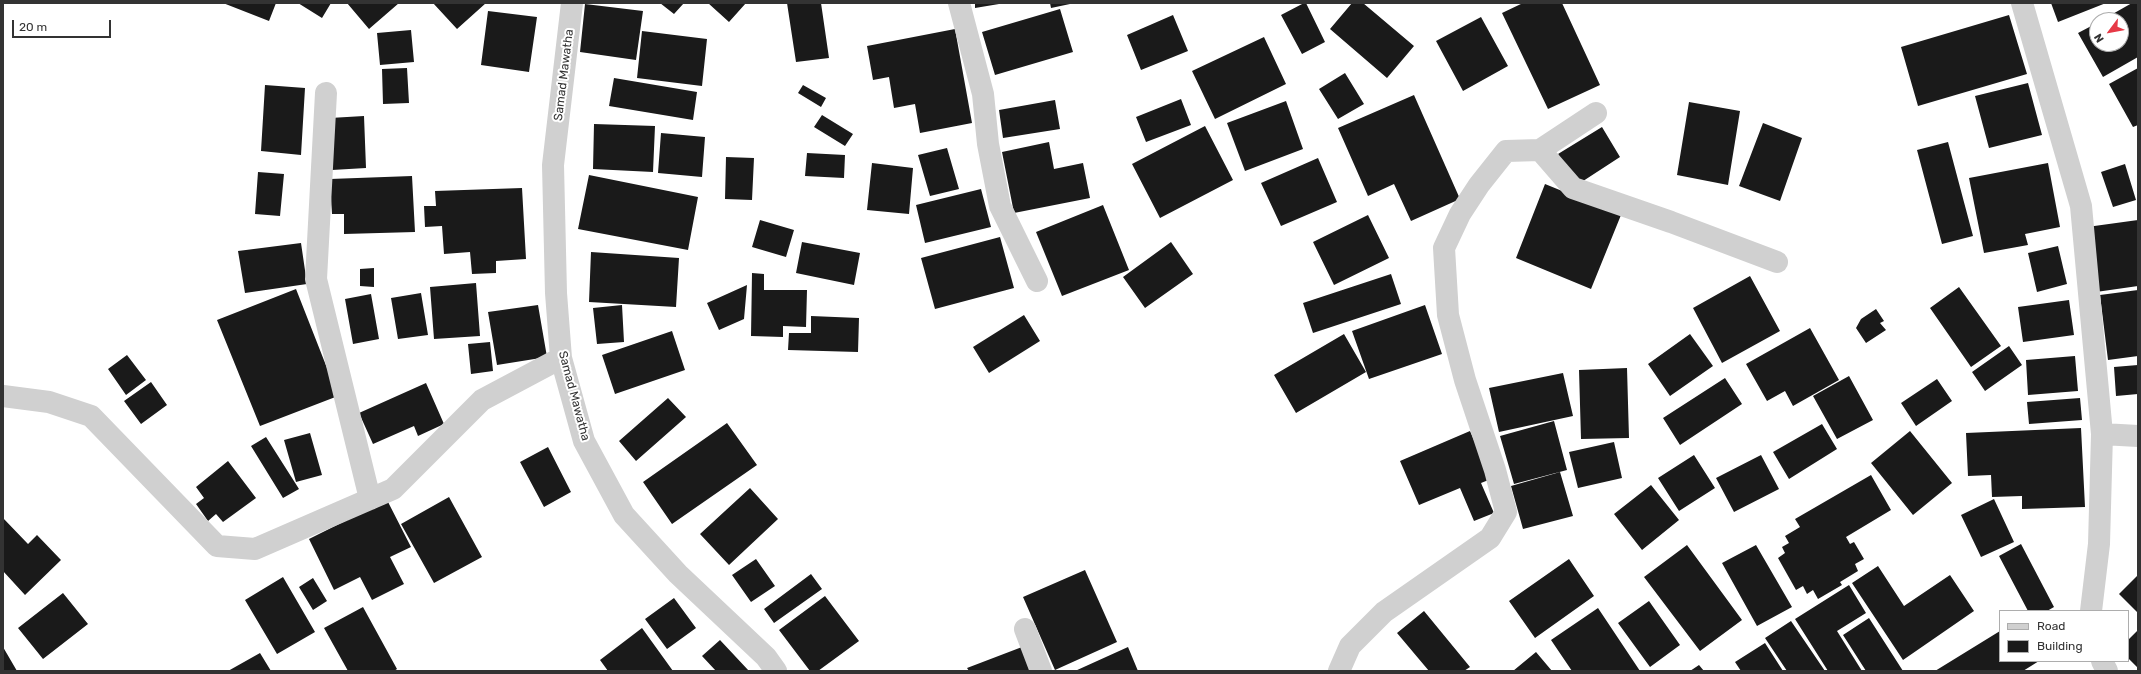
<!DOCTYPE html>
<html>
<head>
<meta charset="utf-8">
<style>
  body { margin:0 }
  #map { position:relative; width:2141px; height:674px; overflow:hidden; background:#fff; font-family:Rubik,sans-serif }
  canvas { display:block }
  .frame { position:absolute; inset:0; border:4px solid #333; pointer-events:none }
  .legend { position:absolute; left:1999px; top:610px; width:130px; height:52px; box-sizing:border-box; background:#fff; border:1px solid #adadad; margin:0; padding:5px 7px; list-style:none; font-size:12px; color:#333 }
  .legend li { display:flex; align-items:center; gap:8px; height:20px }
  .legend b { width:20px; border:1px solid #adadad }
  .north { position:absolute; left:2089px; top:12px; width:40px; height:40px; box-sizing:border-box; background:#fff; border:1px solid #adadad; border-radius:50%; rotate:238deg; font-size:11px; font-weight:700; line-height:16px; text-align:center; color:#333 }
  .north::after { content:''; display:block; margin:auto; width:14px; height:18px; background:#e63946; clip-path:polygon(50% 0,100% 100%,50% 72%,0 100%) }
  .scale { position:absolute; left:12px; top:20px; width:99px; height:18px; box-sizing:border-box; border:2px solid #333; border-top:0; padding-left:5px; font-size:12px; line-height:14px; white-space:nowrap; color:#333; -webkit-text-stroke:3px #fff; paint-order:stroke }
</style>
</head>
<body>
<div id="map">
<canvas width="2141" height="674"></canvas>
<div class="frame"></div>
<ul class="legend">
<li><b style="height:5px;background:#d0d0d0"></b>Road</li>
<li><b style="height:11px;background:#1a1a1a"></b>Building</li>
</ul>
<div class="north">N</div>
<div class="scale">20 m</div>
</div>
<script>
const ctx = document.querySelector('canvas').getContext('2d');
ctx.lineJoin = 'round';
function fill(path, color) { ctx.fillStyle = color; ctx.fill(path, 'evenodd'); }
const poly = rows => new Path2D(rows.map(r => 'M' + r).join(''));
function stroke(path, color, width, dash) { ctx.strokeStyle = color; ctx.lineWidth = width; ctx.lineCap = dash ? 'butt' : 'round'; ctx.setLineDash(dash || []); ctx.stroke(path); }
function label(font, color, halo, rows, align = 'center') {
  ctx.font = font + ' Rubik,sans-serif'; ctx.lineWidth = 4; ctx.setLineDash([]); ctx.textBaseline = 'middle'; ctx.strokeStyle = halo; ctx.fillStyle = color; for (const [text, x, y, turn = 0] of rows) {
    ctx.save(); ctx.translate(x, y); ctx.rotate((+turn || 0) * Math.PI / 180); ctx.textAlign = isNaN(turn) ? turn : align; if (halo) ctx.strokeText(text, 0, 0); ctx.fillText(text, 0, 0); ctx.restore();
  }
}
const building = poly([
  [223,3,276,3,269,21],
  [298,3,331,3,322,18],
  [347,3,399,3,369,29],
  [433,3,486,3,457,29],
  [660,3,684,3,674,14],
  [708,3,746,3,729,22],
  [787,3,821,3,829,58,796,62],
  [975,3,999,3,999,4,975,8],
  [1050,3,1070,3,1070,4,1051,8],
  [1304,3,1306,3,1325,42,1302,54,1281,15],
  [1352,3,1363,3,1414,46,1387,78,1330,29],
  [1523,3,1562,3,1600,85,1548,109,1502,13],
  [2051,3,2106,3,2058,22],
  [2132,3,2138,3,2138,57,2103,77,2078,33,2097,23,2097,44,2121,44,2121,20,2102,20],
  [585,4,643,11,636,60,580,52],
  [1060,9,1073,52,995,75,982,32],
  [488,11,537,17,529,72,481,65],
  [1173,15,1188,51,1141,70,1127,35],
  [2009,15,2027,74,1918,106,1901,47],
  [1481,17,1508,66,1463,91,1436,41],
  [955,29,972,123,920,133,915,104,894,108,889,77,873,80,867,46],
  [411,30,414,62,380,65,377,33],
  [642,31,707,39,702,86,637,78],
  [1264,37,1286,84,1215,119,1192,71],
  [407,68,409,103,383,104,382,69],
  [2138,68,2138,125,2133,127,2109,84],
  [1345,73,1364,104,1338,119,1319,89],
  [614,78,697,92,693,120,609,106],
  [2028,83,2042,135,1989,148,1975,96],
  [265,85,305,88,301,155,261,151],
  [803,85,826,98,821,107,798,93],
  [1414,95,1460,199,1411,221,1394,184,1368,196,1338,128],
  [1181,99,1191,125,1146,142,1136,117],
  [1055,100,1060,129,1003,138,999,110],
  [1286,101,1303,149,1245,171,1227,123],
  [1689,102,1740,111,1728,185,1677,175],
  [822,115,853,134,845,146,814,127],
  [364,116,366,168,332,170,330,118],
  [1763,123,1802,138,1780,201,1739,186],
  [594,124,655,126,653,172,593,169],
  [1205,126,1233,180,1160,218,1132,164],
  [1602,127,1620,157,1577,185,1558,154],
  [661,133,705,137,702,177,658,173],
  [1049,142,1054,169,1083,163,1090,198,1014,213,1002,152],
  [1948,142,1973,236,1942,244,1917,150],
  [947,148,959,189,930,196,918,155],
  [807,153,845,155,844,178,805,176],
  [726,157,754,158,752,200,725,199],
  [1318,158,1337,202,1281,226,1261,183],
  [872,163,913,168,909,214,867,210],
  [2048,163,2060,227,2025,234,2028,245,1984,253,1969,178],
  [2125,164,2136,200,2113,207,2101,172],
  [258,172,284,174,280,216,255,214],
  [589,175,698,197,688,250,578,229],
  [412,176,415,232,344,234,344,214,332,214,330,179],
  [1545,184,1621,215,1591,289,1516,258],
  [522,188,526,259,496,261,496,273,472,274,470,252,444,254,442,226,425,227,424,206,436,206,435,191],
  [981,189,991,227,925,243,916,205],
  [1103,205,1129,270,1062,296,1036,232],
  [1368,215,1389,258,1334,285,1313,242],
  [760,220,794,230,786,257,752,247],
  [2138,220,2138,286,2096,292,2087,227],
  [1000,237,1014,288,935,309,921,258],
  [802,242,860,253,854,285,796,273],
  [1171,242,1193,274,1145,308,1123,277],
  [301,243,307,284,245,293,238,251],
  [2058,246,2067,284,2037,292,2028,253],
  [591,252,679,258,676,307,589,302],
  [374,268,374,287,360,286,360,269],
  [752,273,764,274,764,290,807,290,806,327,783,326,783,337,751,336],
  [1391,274,1401,304,1313,333,1303,303],
  [1750,276,1780,331,1722,363,1693,308],
  [476,283,480,336,434,339,430,287],
  [747,285,744,319,719,330,707,303],
  [1959,287,2001,346,1971,367,1930,308],
  [296,289,338,396,260,426,217,320],
  [2138,290,2138,356,2108,360,2100,295],
  [421,293,428,335,398,339,391,298],
  [371,294,379,339,353,344,345,299],
  [2069,300,2074,335,2023,342,2018,307],
  [538,305,547,357,497,365,488,312],
  [622,305,624,342,597,344,593,308],
  [1425,305,1442,354,1369,379,1352,331],
  [1876,309,1884,321,1880,323,1886,330,1866,343,1856,328,1861,319],
  [1024,315,1040,341,989,373,973,347],
  [811,316,859,318,858,352,788,350,789,333,811,333],
  [1810,328,1839,380,1793,406,1785,391,1767,401,1746,364],
  [672,331,685,370,615,394,602,355],
  [1344,334,1366,372,1296,413,1274,375],
  [1690,334,1713,366,1670,396,1648,364],
  [490,342,493,371,471,374,468,344],
  [2009,346,2022,365,1985,391,1972,372],
  [127,355,146,380,126,395,108,369],
  [2075,356,2078,391,2028,395,2026,360],
  [2138,365,2138,394,2116,396,2114,367],
  [1627,368,1629,438,1581,439,1579,370],
  [1563,373,1573,416,1499,432,1489,388],
  [1849,376,1873,420,1837,439,1813,396],
  [1725,378,1742,404,1680,445,1663,418],
  [1937,379,1952,401,1916,426,1901,403],
  [151,382,167,405,141,424,124,401],
  [426,383,444,424,418,436,414,426,373,444,359,413],
  [668,398,686,417,636,461,619,441],
  [2080,398,2082,420,2029,424,2027,402],
  [1554,421,1567,470,1514,484,1500,436],
  [727,423,757,465,672,524,643,482],
  [1822,424,1837,449,1789,479,1773,452],
  [2081,428,2085,507,2022,509,2022,496,1992,497,1991,475,1968,476,1966,433],
  [1470,431,1491,479,1481,483,1494,513,1474,521,1460,488,1419,505,1400,461],
  [1910,431,1952,483,1913,515,1871,463],
  [310,433,322,475,296,482,284,440],
  [266,437,299,489,283,498,251,446],
  [1614,442,1622,478,1578,488,1569,452],
  [548,447,571,492,544,507,520,462],
  [1694,455,1715,488,1679,511,1658,478],
  [1761,455,1779,489,1734,512,1716,478],
  [228,461,256,498,223,522,216,514,208,521,196,504,204,498,196,487],
  [1560,472,1573,516,1523,529,1511,486],
  [1871,475,1891,510,1846,537,1850,544,1854,542,1864,559,1855,564,1858,571,1840,582,1842,585,1818,599,1813,590,1807,594,1803,586,1796,590,1778,558,1785,553,1782,547,1789,543,1785,536,1800,527,1795,519],
  [1651,485,1679,520,1642,550,1614,514],
  [750,488,778,519,729,565,700,534],
  [449,497,482,557,434,583,401,524],
  [1994,499,2014,542,1981,557,1961,515],
  [387,500,411,547,390,557,404,584,372,600,360,577,334,590,309,539],
  [3,518,28,544,37,535,61,560,25,595,3,571],
  [2021,544,2054,607,2047,611,2028,611,1999,556],
  [1687,545,1742,620,1700,651,1644,577],
  [1756,545,1792,607,1757,626,1722,563],
  [756,559,775,586,751,602,732,575],
  [1569,559,1594,596,1535,638,1509,601],
  [1878,566,1904,606,1950,575,1974,611,1903,660,1852,583],
  [1085,570,1117,642,1055,670,1023,597],
  [811,574,822,589,774,623,764,609],
  [2138,575,2138,613,2119,594],
  [283,577,315,632,277,654,245,600],
  [313,578,327,601,313,610,299,587],
  [1849,585,1866,613,1837,631,1862,671,1828,671,1795,619],
  [63,593,88,624,43,659,18,628],
  [825,596,859,641,818,671,810,671,779,630],
  [674,598,696,628,667,649,645,619],
  [1649,601,1680,645,1650,667,1618,623],
  [363,607,397,669,394,671,348,671,324,628],
  [1598,608,1640,671,1572,671,1551,640],
  [1424,611,1470,667,1464,671,1429,671,1397,633],
  [1869,618,1903,671,1866,671,1843,635],
  [1791,621,1825,671,1787,671,1765,638],
  [642,628,673,671,608,671,600,660],
  [2138,630,2138,668,2128,658,2128,640],
  [2000,631,2000,661,2039,661,2023,671,1935,671],
  [720,640,749,671,716,671,702,656],
  [1765,643,1783,671,1741,671,1735,662],
  [3,647,17,671,3,671],
  [1022,647,1031,671,969,671,967,668],
  [1128,647,1138,671,1075,671],
  [1536,652,1552,671,1513,671],
  [260,653,271,671,228,671],
  [1699,665,1704,671,1690,671]
]);
const minor = poly([
  [572,3,553,165,556,293,561,358,584,441,624,515,678,574,766,657,776,671],
  [959,3,983,94,988,144,1000,206,1037,281],
  [2022,3,2081,206,2102,434,2099,544,2091,611],
  [326,93,316,279,370,499],
  [1540,150,1573,188,1671,222,1777,262],
  [3,396,49,402,91,416,217,546,255,549,393,489,482,400,561,358],
  [2102,434,2138,436],
  [1025,629,1041,671],
  [2102,661,2107,671],
  [1339,671,1350,646,1384,612,1490,538,1506,512,1495,470,1465,380,1448,315,1444,248,1460,214,1479,185,1506,151,1540,150,1596,113]
]);
const streetNames = [
  ["Samad Mawatha",564,75,-83],
  ["Samad Mawatha",574,396,75]
];
fill(building, '#1a1a1a');
stroke(minor, '#d0d0d0', 22);
label('12px', '#333', '#fff', streetNames);
</script>
</body>
</html>
